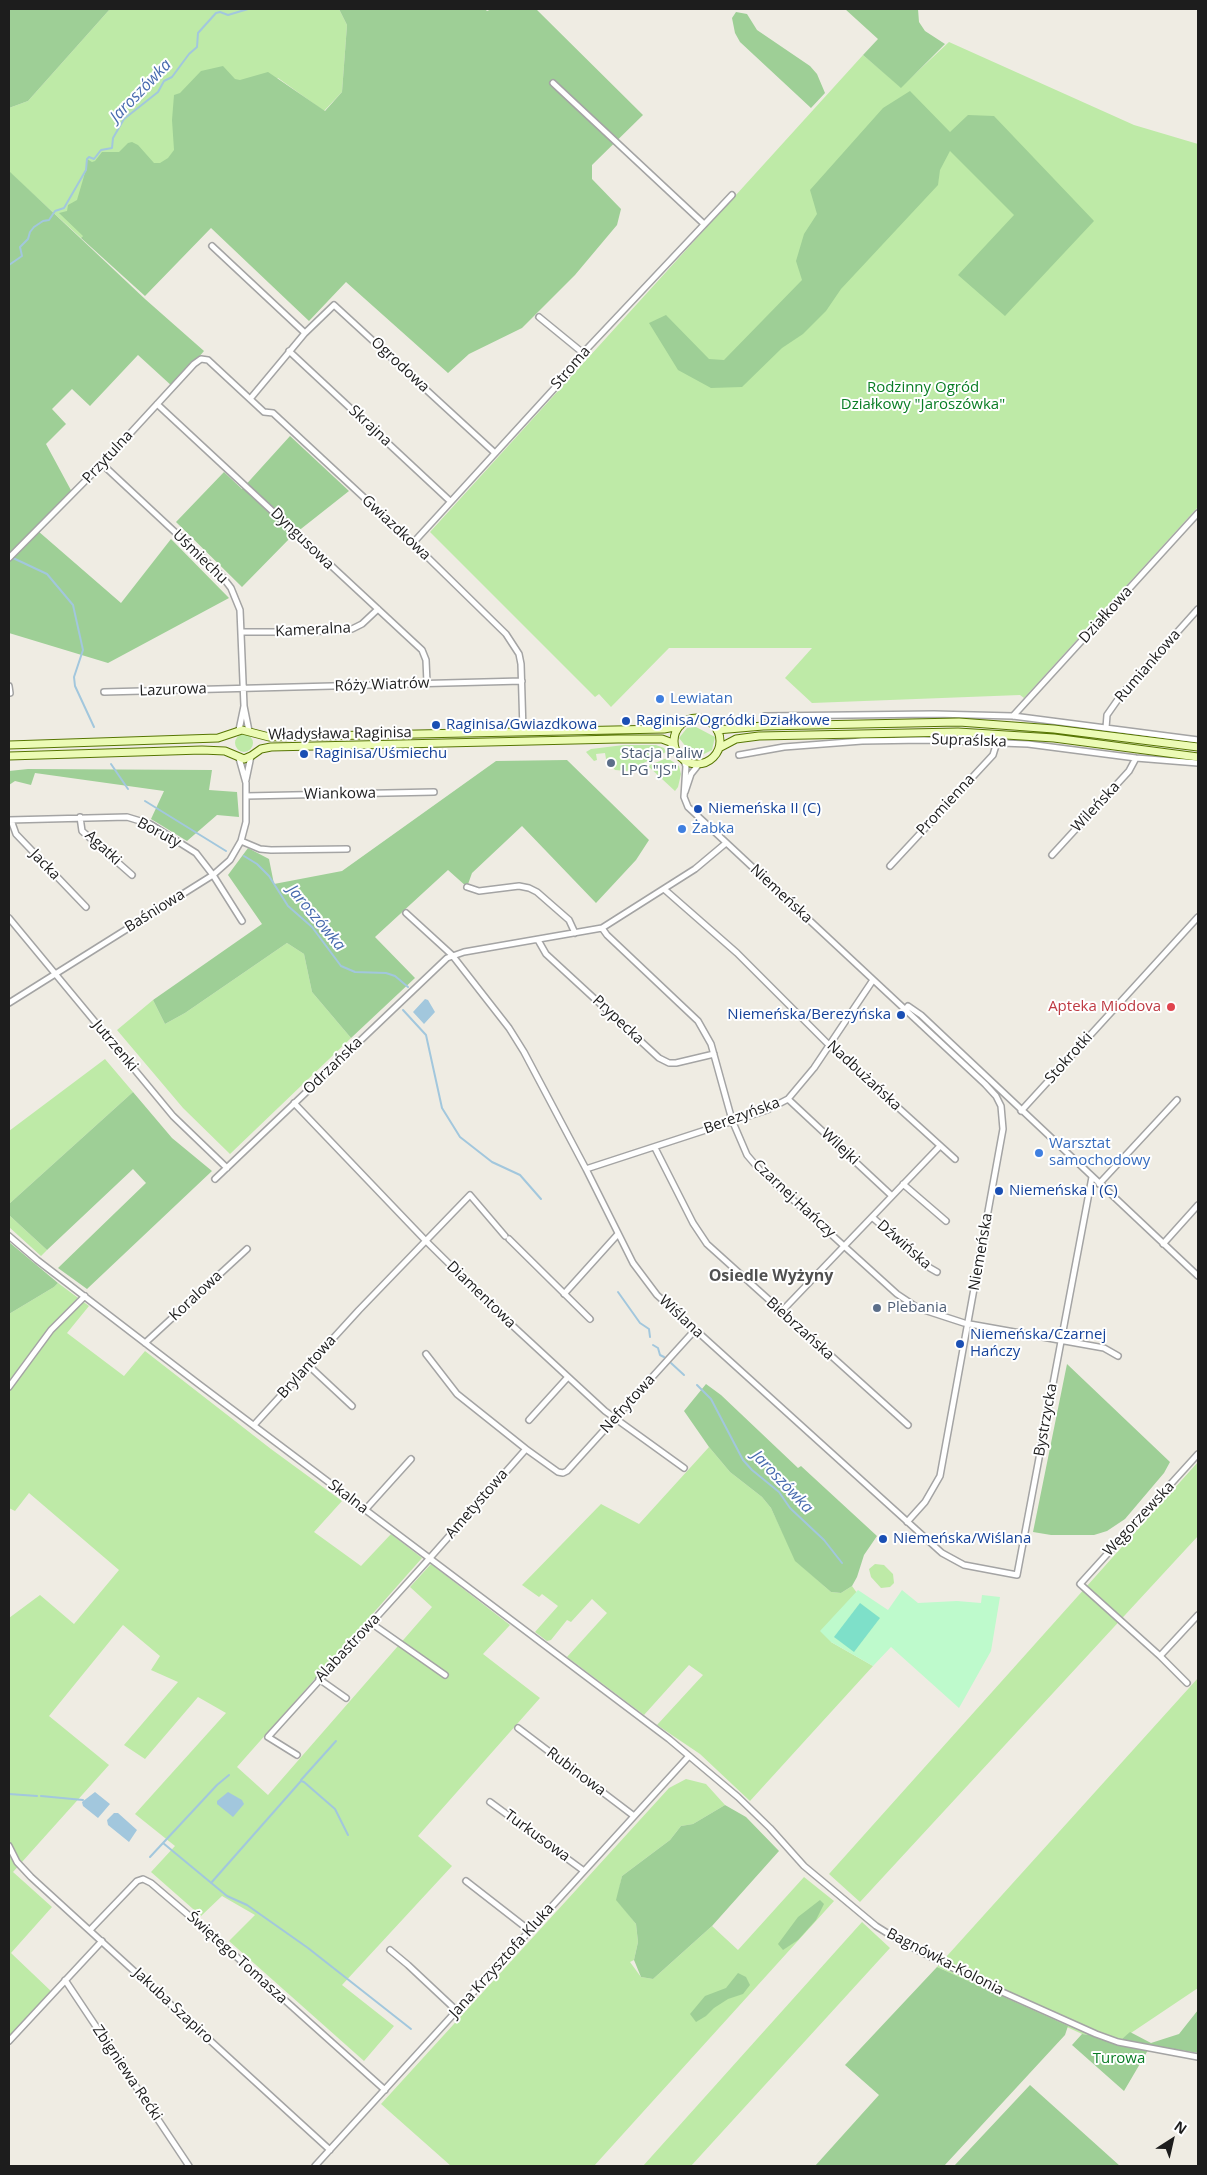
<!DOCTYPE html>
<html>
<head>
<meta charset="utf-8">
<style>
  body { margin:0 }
  #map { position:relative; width:1207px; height:2175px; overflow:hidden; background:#efece3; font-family:"Open Sans",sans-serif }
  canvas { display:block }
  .frame { position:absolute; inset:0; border:10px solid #1d1d1d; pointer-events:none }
  .north { position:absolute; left:1147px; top:2115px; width:50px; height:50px; -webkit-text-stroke:4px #fff; paint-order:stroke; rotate:35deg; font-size:14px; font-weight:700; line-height:20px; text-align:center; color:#1d1d1d }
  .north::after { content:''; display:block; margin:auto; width:18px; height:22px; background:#1d1d1d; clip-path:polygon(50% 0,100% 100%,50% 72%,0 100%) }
</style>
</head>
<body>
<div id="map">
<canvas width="1207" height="2175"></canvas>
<div class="frame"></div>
<div class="north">N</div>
</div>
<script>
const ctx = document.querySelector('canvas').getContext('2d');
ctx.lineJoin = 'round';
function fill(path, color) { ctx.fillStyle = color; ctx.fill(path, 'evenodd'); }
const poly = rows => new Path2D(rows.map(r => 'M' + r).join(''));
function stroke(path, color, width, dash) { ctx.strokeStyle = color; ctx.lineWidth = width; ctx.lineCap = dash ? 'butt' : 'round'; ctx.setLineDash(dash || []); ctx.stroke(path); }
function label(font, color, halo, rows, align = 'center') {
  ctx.font = font + ' "Open Sans",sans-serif'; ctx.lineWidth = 4; ctx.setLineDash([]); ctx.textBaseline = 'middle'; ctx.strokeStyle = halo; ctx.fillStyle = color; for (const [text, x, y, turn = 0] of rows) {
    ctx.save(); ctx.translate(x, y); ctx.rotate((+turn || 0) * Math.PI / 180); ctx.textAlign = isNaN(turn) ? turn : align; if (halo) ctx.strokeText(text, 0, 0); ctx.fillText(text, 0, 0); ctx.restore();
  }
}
const grass = poly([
  [110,9,339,9,347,25,342,92,324,111,278,78,81,238,9,172,9,108,28,101],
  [949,42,1134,125,1198,144,1198,507,1024,698,1020,695,812,703,785,678,812,648,669,648,611,707,599,694,595,697,430,532,863,55,901,87],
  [696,727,715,737,712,750,702,755,691,753,679,738,687,728],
  '235 743a9 9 0 1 1 18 0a9 9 0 1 1-18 0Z',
  [624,745,656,745,664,748,666,752,627,771,615,770,606,759,605,753,596,754,597,760,594,761,586,752,591,749],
  [669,757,669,759,679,766,681,774,678,787,675,791,648,766],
  [287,943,304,954,312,992,351,1038,230,1154,183,1108,117,1030,153,1000,165,1024,185,1013],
  [105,1059,133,1092,9,1204,9,1131],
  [9,1215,47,1250,41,1256,9,1227],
  [58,1283,89,1306,67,1333,124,1376,145,1351,271,1449,342,1501,314,1532,361,1566,391,1534,422,1558,237,1767,268,1795,432,1607,410,1587,431,1564,510,1625,483,1654,540,1698,418,1836,452,1866,342,1985,394,2026,364,2061,229,1941,255,1915,222,1896,201,1916,151,1872,175,1846,135,1814,226,1713,198,1697,145,1759,124,1745,178,1682,151,1670,160,1656,123,1625,49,1716,109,1765,13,1872,52,1907,11,1953,53,1993,9,2041,9,1618,40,1595,74,1624,119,1570,29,1493,15,1511,9,1508,9,1314,54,1287],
  [709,1447,730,1472,762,1497,771,1508,796,1561,831,1592,841,1593,852,1586,857,1593,831,1642,873,1666,750,1801,700,1754,657,1725,703,1675,689,1665,644,1715,567,1657,607,1613,592,1599,571,1622,567,1620,551,1640,547,1641,535,1632,558,1606,542,1594,539,1597,522,1585,601,1504,639,1524],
  [1198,1462,1198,1536,860,1902,829,1874],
  [875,1564,884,1565,893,1574,894,1583,890,1587,881,1588,871,1577,869,1569],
  [1198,1678,1198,1988,1122,2039,1082,2034,937,1967],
  [686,1779,706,1784,725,1805,693,1824,681,1826,670,1840,622,1876,617,1900,636,1924,638,1942,634,1960,630,1962,641,1977,653,1979,712,1926,738,1950,804,1877,834,1901,594,2166,451,2166,381,2104,669,1788],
  [862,1922,890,1948,691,2166,643,2166]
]);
const forest = poly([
  [9,9,110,9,28,101,9,108],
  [339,9,485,9,487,11,492,9,536,9,643,115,592,165,592,179,621,209,617,225,575,275,522,328,469,354,448,373,346,282,309,321,211,228,145,296,81,238,83,236,59,213,67,211,68,205,77,200,87,166,87,159,92,162,95,161,102,152,119,152,128,143,132,142,138,145,154,163,160,163,168,158,174,150,172,120,174,95,180,93,201,71,223,66,235,79,240,80,268,72,325,111,342,92,347,25],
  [845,9,918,9,919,22,925,31,945,44,901,88,863,55,878,39],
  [736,12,747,14,757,30,810,66,817,74,825,93,811,108,740,42,735,33,732,18],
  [910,91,950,132,968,115,994,116,1094,221,1005,316,958,275,1014,215,950,151,940,170,938,185,841,289,826,311,803,334,782,348,742,387,711,388,678,370,649,323,666,315,709,359,724,360,802,280,796,261,804,234,817,214,810,190,883,108],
  [9,171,145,299,204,351,173,387,138,355,90,406,72,389,52,409,66,424,46,444,73,494,38,531,121,603,171,539,229,598,108,663,9,633],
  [290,436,349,491,292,536,242,587,176,522,224,472,242,489],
  [567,760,649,840,636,860,596,903,522,826,472,873,467,887,448,870,375,937,415,978,351,1038,312,992,304,954,287,943,185,1013,165,1024,153,1000,262,924,228,875,248,848,269,859,274,884,342,871,496,761],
  [28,769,212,770,209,790,237,792,239,817,217,815,187,841,151,819,164,791,35,773,31,785,15,781,9,785,9,771],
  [133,1092,172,1138,212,1171,87,1289,58,1268,146,1183,133,1169,47,1250,9,1215,9,1204],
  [9,1242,58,1283,54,1287,9,1314],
  [1067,1364,1170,1462,1164,1473,1125,1519,1107,1531,1094,1535,1051,1535,1033,1532],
  [706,1384,721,1395,798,1468,801,1466,877,1536,864,1555,857,1577,852,1586,841,1593,831,1592,795,1561,771,1508,762,1497,730,1472,709,1447,684,1411],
  [725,1805,746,1817,779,1851,712,1926,653,1979,641,1977,634,1960,638,1942,636,1924,616,1900,622,1876,670,1840,681,1826,693,1824],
  [820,1900,824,1904,816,1920,798,1940,783,1950,778,1944,798,1917],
  [937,1967,1068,2026,1065,2035,944,2166,815,2166,879,2095,845,2065],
  [738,1973,746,1977,750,1985,743,1994,728,1999,714,2008,706,2016,696,2022,690,2014,705,1996,726,1988],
  [1198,2010,1198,2053,1151,2045,1124,2091,1072,2045,1082,2034,1122,2039,1130,2032,1151,2043,1179,2034],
  [1030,2085,1120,2166,954,2166]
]);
const park = poly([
  [858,1590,888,1610,902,1590,918,1603,957,1601,981,1603,982,1595,1000,1597,991,1651,959,1708,891,1647,873,1666,831,1642,820,1631]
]);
const pitch = poly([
  [860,1603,880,1618,854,1652,834,1637]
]);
const water = poly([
  [425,999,428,1000,435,1012,424,1024,413,1012],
  [95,1792,110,1804,98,1818,83,1806,82,1802],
  [228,1792,242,1800,244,1804,233,1817,217,1804,217,1801],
  [114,1813,118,1813,137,1830,129,1842,108,1825,107,1820]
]);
const stream = poly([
  [9,265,22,256,20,247,28,239,30,232,34,227,43,221,49,220,55,211,64,208,86,170,87,159,89,157,94,159,101,150,112,148,113,138,124,119,158,92,164,81,172,77,189,54,197,47,198,33,216,13,220,12,228,15,248,9],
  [13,558,47,574,73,605,83,650,74,677,75,686,94,727],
  [111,764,128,789],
  [145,801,226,851],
  [244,856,257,864,269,876,288,906,312,927,341,966,355,972,386,973,395,976,408,987],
  [403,1010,426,1035,442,1108,460,1137,492,1162,520,1175,541,1199],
  [618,1292,640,1323,649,1329,650,1337],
  [653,1345,658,1348,660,1355,664,1357],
  [671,1363,684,1375],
  [697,1385,711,1399,743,1460,752,1470,779,1492,790,1508,824,1540,842,1563],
  [301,1780,336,1741],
  [9,1794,37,1796],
  [41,1796,83,1800],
  [163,1843,217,1785,229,1775],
  [150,1857,163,1843,227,1896,247,1905,308,1948,411,2029],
  [211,1883,301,1781,304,1782,335,1809,348,1835]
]);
const minor = poly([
  [553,83,704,224],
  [212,246,305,333,250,399],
  [539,317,583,353],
  [305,333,334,305,495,453],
  [289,351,450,501],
  [157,404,422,650,426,660,427,683],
  [102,464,221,575,231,588,240,610,244,706,249,731],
  [413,543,562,380,583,353,732,195],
  [9,558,102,464,194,364,201,359,208,360,264,412,273,413,413,543,506,634,519,654,521,664,523,731],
  [241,632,309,632,352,629,362,624,378,609],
  [9,686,10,693],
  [104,692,522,681],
  [765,716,934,714,1013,716,1198,740],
  [1013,716,1198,513],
  [1106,728,1107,715,1121,695,1198,609],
  [239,730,244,706],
  [739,755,784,747,862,741,924,740,1028,744,1136,758,1198,763],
  [684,761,686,766,684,797,688,807,985,1084,996,1096,1001,1106,1003,1129,940,1476,925,1502,907,1522],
  [246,780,251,756],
  [685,792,691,774,699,764],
  [246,796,434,792],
  [80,817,82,831,132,875],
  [9,820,127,817,150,824,196,853,213,875,242,921],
  [11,820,16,834,86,907],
  [241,841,260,849,271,850,347,849],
  [1052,855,1129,771,1136,758],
  [890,866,993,755,997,742],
  [467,887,479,891,519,886,529,888,537,892,569,920,575,933],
  [664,889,737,953,829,1045,955,1159],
  [406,913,452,955,509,1028,524,1052,586,1169,633,1263,657,1295,942,1553,964,1565,1017,1575,1092,1177],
  [9,918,173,1116,227,1168],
  [602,928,607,935,698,1021,711,1044,732,1120,747,1155,759,1169,897,1294,918,1308,964,1323,1104,1348,1118,1356],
  [538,940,546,954,659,1058,669,1063,676,1063,714,1054],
  [9,1003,213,875,230,860,241,841,246,822,246,783,239,758],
  [905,1010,908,1006,921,1015,1198,1276],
  [788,1099,892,1196],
  [294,1103,425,1240,501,1315,605,1411,684,1468],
  [1021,1111,1198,917],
  [655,1148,693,1223,707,1244,908,1425],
  [586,1169,767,1110,788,1099,814,1068,873,980],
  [215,1179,447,958,464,952,602,928,695,869,726,843],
  [903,1184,946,1221],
  [1099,1184,1177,1100],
  [872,1217,930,1268,937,1272],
  [9,1236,37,1260,196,1382,669,1739,738,1797,770,1828,804,1866,876,1926,903,1943,991,1987,1096,2034,1118,2042,1198,2057],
  [509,1239,590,1319],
  [1163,1244,1198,1205],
  [564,1294,618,1234],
  [781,1312,940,1146],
  [145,1343,247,1249],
  [426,1354,457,1394,526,1449,558,1472,563,1473,567,1471,695,1330],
  [308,1365,352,1406],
  [9,1387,51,1330,85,1296],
  [529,1420,568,1377],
  [254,1425,359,1310,470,1195,505,1236],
  [365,1510,411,1459],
  [371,1623,445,1675],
  [1160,1656,1198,1615],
  [319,1679,346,1698],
  [1187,1683,1160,1656,1080,1584,1198,1454],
  [518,1728,634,1816],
  [297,1755,268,1737,429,1559,526,1449],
  [490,1802,584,1871],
  [9,1846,17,1862,31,1877,330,2150],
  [466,1881,529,1930],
  [90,1930,137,1881,143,1879,151,1883,220,1942,385,2090],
  [390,1950,408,1965,456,2010],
  [65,1980,189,2166],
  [9,2041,102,1941],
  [315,2166,689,1756]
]);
const secondary = poly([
  '674 741a23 23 0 1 1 46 0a23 23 0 1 1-46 0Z',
  [717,730,763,726,959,722,1054,729,1198,747],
  [9,745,218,738,242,730,269,737,664,729,680,726],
  [719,748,736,739,759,736,958,732,1054,738,1198,757],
  [9,756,202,750,225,751,244,759,251,756,261,749,271,747,618,739,662,739,670,742,674,746]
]);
const markers = [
  [660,699,5,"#3f7fe0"],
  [626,721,5,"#1a4fb4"],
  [436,725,5,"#1a4fb4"],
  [304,754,5,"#1a4fb4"],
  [611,763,5,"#5c6f8a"],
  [698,809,5,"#1a4fb4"],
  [682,829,5,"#3f7fe0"],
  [1171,1007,5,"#e0444e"],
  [901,1015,5,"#1a4fb4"],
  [1039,1153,5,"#3f7fe0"],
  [999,1191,5,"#1a4fb4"],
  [877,1308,5,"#5c6f8a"],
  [960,1344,5,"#1a4fb4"],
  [883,1539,5,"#1a4fb4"]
];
const streetNames = [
  ["Ogrodowa",400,365,43],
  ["Stroma",571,368,-49],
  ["Skrajna",370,426,43],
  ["Przytulna",108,457,-47],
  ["Gwiazdkowa",396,528,43],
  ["Dyngusowa",302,539,44],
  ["Uśmiechu",200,557,44],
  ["Działkowa",1106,615,-48],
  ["Kameralna",313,630,-3],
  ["Rumiankowa",1148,666,-49],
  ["Róży Wiatrów",382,685,-2],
  ["Lazurowa",173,690,-2],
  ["Władysława Raginisa",340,734,-1],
  ["Supraślska",969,741,2],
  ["Wiankowa",340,794,-1],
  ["Promienna",946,805,-47],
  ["Wileńska",1096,807,-47],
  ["Boruty",159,833,28],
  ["Agatki",103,848,43],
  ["Jacka",45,865,46],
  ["Niemeńska",781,894,43],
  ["Baśniowa",155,911,-32],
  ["Prypecka",618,1020,43],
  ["Jutrzenki",115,1046,50],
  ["Stokrotki",1069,1058,-48],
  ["Odrzańska",333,1066,-44],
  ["Nadbużańska",864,1076,43],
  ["Berezyńska",742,1116,-20],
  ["Wilejki",840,1147,43],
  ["Czarnej Hańczy",794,1199,43],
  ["Dźwińska",904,1245,41],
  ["Niemeńska",981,1252,-80],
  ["Diamentowa",481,1295,44],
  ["Koralowa",196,1296,-43],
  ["Wiślana",681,1317,43],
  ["Biebrzańska",800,1329,42],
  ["Brylantowa",307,1367,-48],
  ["Nefrytowa",628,1404,-48],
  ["Bystrzycka",1046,1420,-80],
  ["Skalna",348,1497,37],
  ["Ametystowa",477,1504,-49],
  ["Węgorzewska",1139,1519,-47],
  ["Alabastrowa",348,1648,-47],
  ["Rubinowa",576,1772,37],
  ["Turkusowa",537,1836,36],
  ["Świętego Tomasza",237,1958,42],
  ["Jana Krzysztofa Kluka",502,1961,-48],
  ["Bagnówka-Kolonia",945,1962,27],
  ["Jakuba Szapiro",173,2006,43],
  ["Zbigniewa Rećki",127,2073,56]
];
const parkNames = [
  ["Rodzinny Ogród",923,388],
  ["Działkowy \"Jaroszówka\"",923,405],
  ["Turowa",1119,2059]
];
const shopNames = [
  ["Lewiatan",670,699],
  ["Żabka",692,829],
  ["Warsztat",1049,1144],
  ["samochodowy",1049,1161]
];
const transitNames = [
  ["Raginisa/Ogródki Działkowe",636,721],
  ["Raginisa/Gwiazdkowa",446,725],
  ["Raginisa/Uśmiechu",314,754],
  ["Niemeńska II (C)",708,809],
  ["Niemeńska/Berezyńska",891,1015,"right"],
  ["Niemeńska I (C)",1009,1191],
  ["Niemeńska/Czarnej",970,1335],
  ["Hańczy",970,1352],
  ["Niemeńska/Wiślana",893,1539]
];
const serviceNames = [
  ["Stacja Paliw",621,754],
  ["LPG \"JS\"",621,771],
  ["Plebania",887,1308]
];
const healthNames = [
  ["Apteka Miodova",1161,1007]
];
const waterNames = [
  ["Jaroszówka",141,91,-46],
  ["Jaroszówka",316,918,50],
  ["Jaroszówka",782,1482,46]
];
const neighbourhoodNames = [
  ["Osiedle Wyżyny",771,1276]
];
fill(grass, '#beeaa7');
fill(forest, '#9ecf96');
fill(park, '#befacc');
fill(pitch, '#7ee0c9');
fill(water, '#a2c7dd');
stroke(stream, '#a2c7dd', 2);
stroke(minor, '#a4a4a4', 8);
stroke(secondary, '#577603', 9);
stroke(minor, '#fff', 5);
stroke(secondary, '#ecfbb5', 7);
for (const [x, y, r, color] of markers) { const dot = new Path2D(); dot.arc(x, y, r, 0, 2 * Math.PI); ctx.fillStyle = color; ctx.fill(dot); stroke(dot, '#fff', 2); }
label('15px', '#1d1d1d', '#fff', streetNames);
label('15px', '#097d25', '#fff', parkNames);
label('15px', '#366cbe', '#fff', shopNames, 'left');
label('15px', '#164399', '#fff', transitNames, 'left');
label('15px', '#4e5e75', '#fff', serviceNames, 'left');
label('15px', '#be3a42', '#fff', healthNames, 'right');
label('italic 16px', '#486bae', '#fff', waterNames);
label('bold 16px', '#505050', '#fff', neighbourhoodNames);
</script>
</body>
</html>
